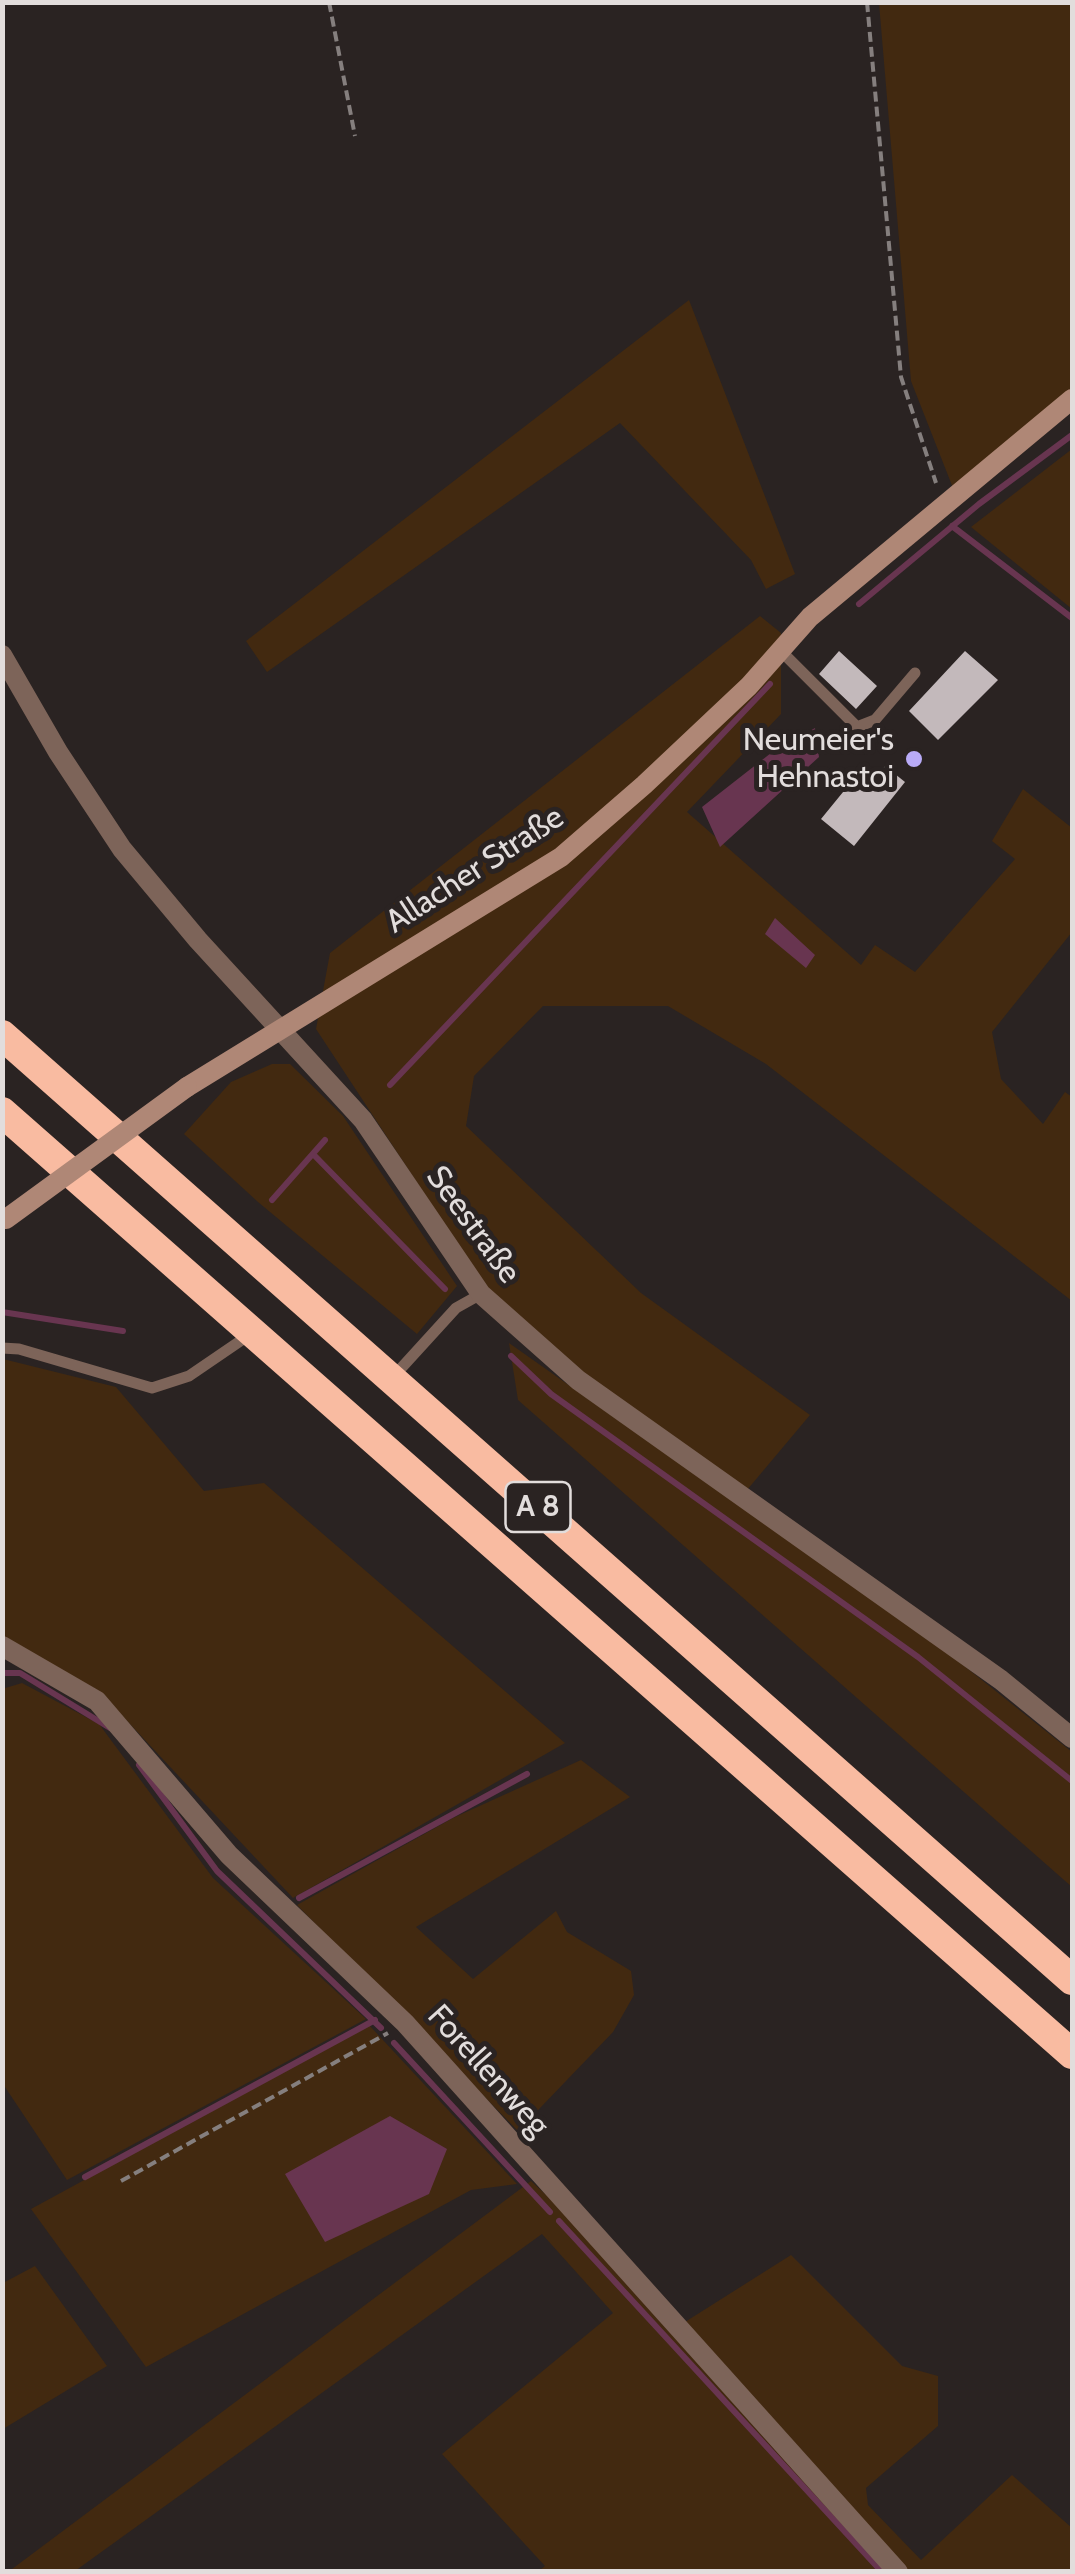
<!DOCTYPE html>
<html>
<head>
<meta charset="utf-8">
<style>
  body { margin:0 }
  #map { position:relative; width:1075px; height:2574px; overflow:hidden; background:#2a2322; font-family:Cabin,sans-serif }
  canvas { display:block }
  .frame { position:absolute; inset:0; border:5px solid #e2dddc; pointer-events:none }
</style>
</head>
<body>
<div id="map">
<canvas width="1075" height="2574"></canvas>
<div class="frame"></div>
</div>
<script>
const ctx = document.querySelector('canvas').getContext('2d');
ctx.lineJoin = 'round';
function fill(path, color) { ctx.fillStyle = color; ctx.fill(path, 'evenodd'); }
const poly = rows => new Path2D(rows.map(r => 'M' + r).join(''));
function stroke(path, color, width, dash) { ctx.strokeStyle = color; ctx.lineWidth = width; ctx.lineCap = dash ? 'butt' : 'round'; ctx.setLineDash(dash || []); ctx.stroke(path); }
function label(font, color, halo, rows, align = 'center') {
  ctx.font = font + ' Cabin,sans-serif'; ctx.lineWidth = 10; ctx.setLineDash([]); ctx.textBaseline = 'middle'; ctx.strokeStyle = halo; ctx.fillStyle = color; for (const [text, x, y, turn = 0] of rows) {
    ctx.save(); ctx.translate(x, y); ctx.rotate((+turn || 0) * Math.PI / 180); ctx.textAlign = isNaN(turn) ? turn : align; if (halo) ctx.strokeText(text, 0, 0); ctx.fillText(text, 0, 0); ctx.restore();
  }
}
const green = poly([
  [879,3,1072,3,1072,391,953,488,911,381],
  [689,300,795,574,766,589,751,560,620,423,267,672,246,641],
  [1072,449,1072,609,971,527],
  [760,616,781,633,781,714,687,812,861,965,875,945,915,972,1015,859,992,841,1023,789,1072,828,1072,932,992,1032,1001,1079,1043,1124,1065,1092,1072,1097,1072,1301,766,1064,668,1006,543,1006,474,1076,466,1126,641,1293,810,1415,747,1490,583,1375,489,1292,316,1029,330,953],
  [272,1064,290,1064,343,1116,457,1286,417,1334,258,1202,184,1134,231,1082],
  [509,1343,943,1649,1072,1752,1072,1887,518,1400],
  [3,1359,116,1387,204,1491,264,1483,565,1743,293,1898,99,1691,3,1639],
  [22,1683,99,1724,213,1878,366,2019,67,2180,3,2084,2,1689],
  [581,1760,630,1797,416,1927,473,1979,556,1911,567,1932,631,1971,634,1995,613,2032,518,2131,297,1905,453,1818],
  [369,2025,517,2184,471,2190,146,2367,31,2209],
  [531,2181,685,2322,791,2255,902,2366,938,2376,938,2426,866,2488,868,2505,921,2560,1012,2475,1072,2528,1072,2571,539,2571,545,2566,442,2454,613,2313,542,2234,75,2571,8,2572],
  [35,2266,107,2366,3,2429,3,2283]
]);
const water = poly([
  [815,728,819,757,720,847,702,807,771,753],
  [775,918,815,955,806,968,765,934],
  [390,2116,447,2149,429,2194,325,2242,285,2174]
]);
const stream = poly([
  [952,526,1072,618],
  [859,604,979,504,1072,435],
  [390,1085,770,684],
  [313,1154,445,1289],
  [272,1200,325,1140],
  [2,1312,123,1331],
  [511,1356,551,1394,918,1657,1072,1781],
  [2,1673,20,1673,110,1728],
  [139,1765,217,1871,381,2028],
  [299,1898,527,1774],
  [394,2043,550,2212],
  [85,2177,375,2020],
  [559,2221,882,2572]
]);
const building = poly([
  [839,651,877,686,856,709,819,674],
  [965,651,998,680,938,740,909,711],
  [885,766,905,782,854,846,821,819,861,770,873,780]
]);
const path = poly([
  [329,2,355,136],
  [867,2,901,377,936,483],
  [121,2181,388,2033]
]);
const lane = poly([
  [781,651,857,727,875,720,915,673],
  [2,1348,19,1349,152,1388,189,1376,252,1333],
  [394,1376,456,1308,481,1294]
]);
const street = poly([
  [2,655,58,752,122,849,198,940,363,1120,481,1294,578,1380,1001,1680,1072,1738],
  [2,1646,97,1701,229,1855,405,2023,898,2572]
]);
const secondary = poly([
  [187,1087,561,857,644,785,749,686,810,617,1072,399]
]);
const highway = poly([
  [2,1035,1072,1980],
  [2,1112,1072,2054]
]);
const secondaryBridge = poly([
  [6,1219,187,1087]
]);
const markers = [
  [914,759,10,"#b9abf7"]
];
const shields = [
  [538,1507,65]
];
const shieldNames = [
  ["A 8",538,1507]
];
const poiNames = [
  ["Neumeier's",894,741],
  ["Hehnastoi",894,778]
];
const streetNames = [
  ["Allacher Straße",475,870,-33],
  ["Seestraße",473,1225,54],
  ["Forellenweg",488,2071,48]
];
fill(green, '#422910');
fill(water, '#683550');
stroke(stream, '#683550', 6);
fill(building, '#c3b9bb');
stroke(path, '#857f7e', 4, [10, 5]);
stroke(lane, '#7d6459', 11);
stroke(street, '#7d6459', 20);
stroke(secondary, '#af8776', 20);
stroke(highway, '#f9bba1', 30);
stroke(secondaryBridge, '#af8776', 20);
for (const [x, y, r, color] of markers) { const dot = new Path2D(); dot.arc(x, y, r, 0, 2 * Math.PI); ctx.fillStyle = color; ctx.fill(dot); stroke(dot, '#2a2322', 4); }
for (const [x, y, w] of shields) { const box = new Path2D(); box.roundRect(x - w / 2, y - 25, w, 50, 8); ctx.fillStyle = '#2a2322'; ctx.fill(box); stroke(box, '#e2dddc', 2.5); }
label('bold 30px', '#e2dddc', null, shieldNames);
label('32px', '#e2dddc', '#2a2322', poiNames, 'right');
label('32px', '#e2dddc', '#2a2322', streetNames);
</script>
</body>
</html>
